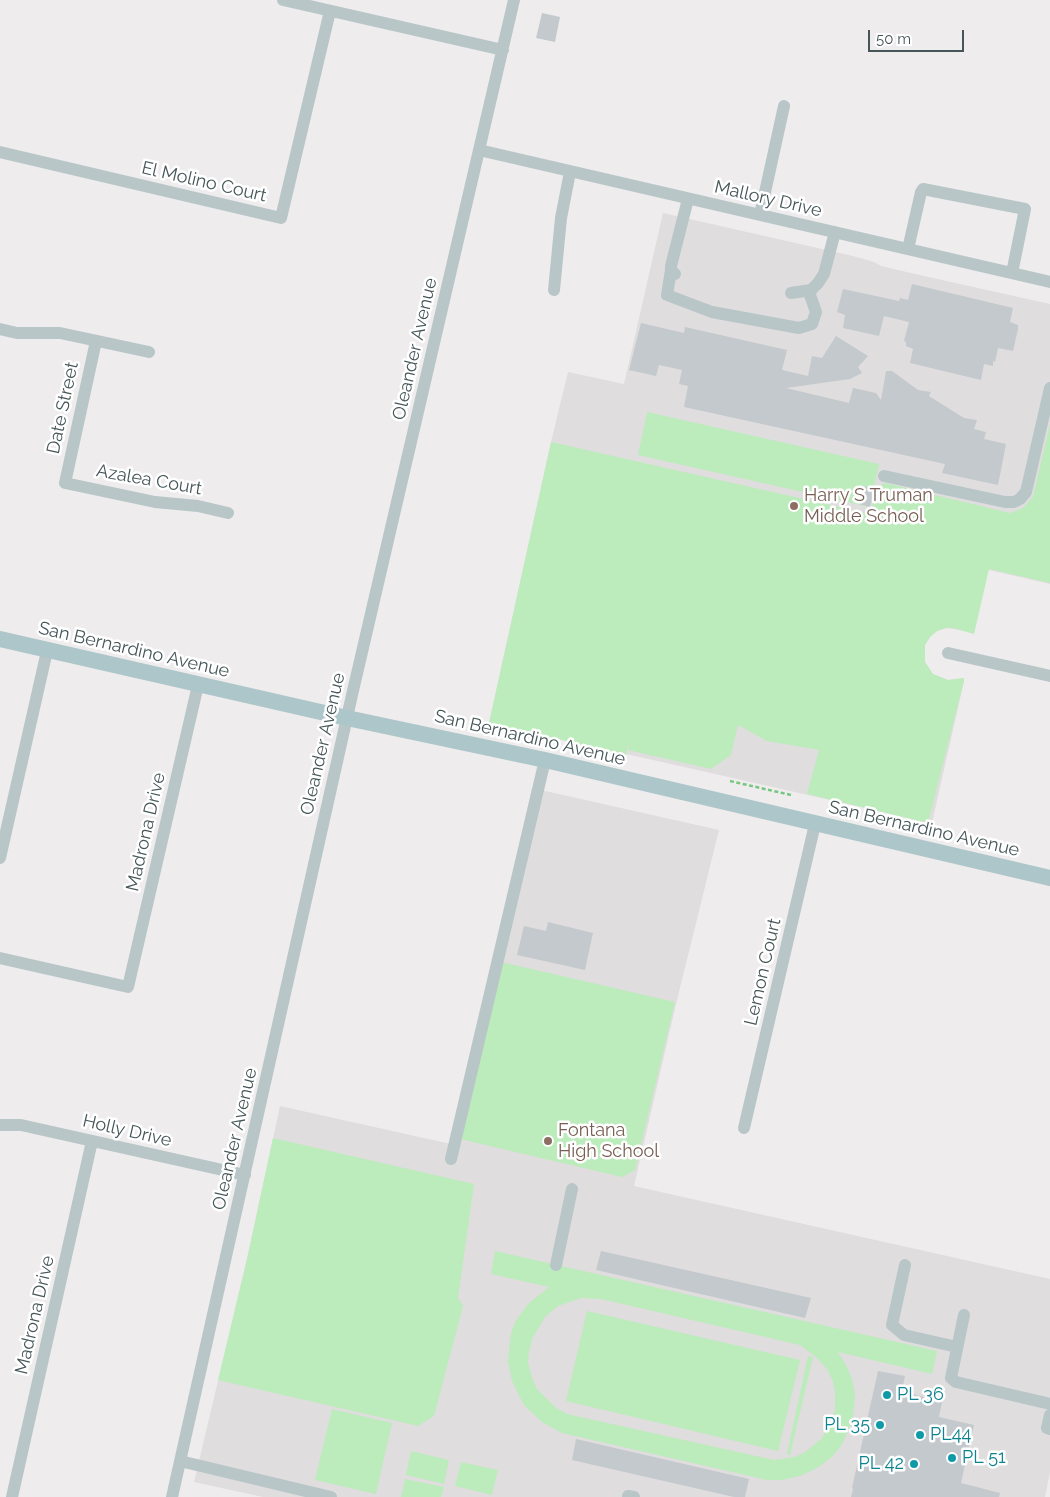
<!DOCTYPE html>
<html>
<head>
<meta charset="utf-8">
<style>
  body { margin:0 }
  #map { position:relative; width:1050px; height:1497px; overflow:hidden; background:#efeced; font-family:Raleway,sans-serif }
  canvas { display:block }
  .scale { position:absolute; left:868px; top:30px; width:96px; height:22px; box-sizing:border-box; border:2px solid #465658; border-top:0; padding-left:6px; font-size:15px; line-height:18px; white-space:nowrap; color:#465658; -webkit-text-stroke:4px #fff; paint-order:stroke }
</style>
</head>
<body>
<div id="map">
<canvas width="1050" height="1497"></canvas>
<div class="scale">50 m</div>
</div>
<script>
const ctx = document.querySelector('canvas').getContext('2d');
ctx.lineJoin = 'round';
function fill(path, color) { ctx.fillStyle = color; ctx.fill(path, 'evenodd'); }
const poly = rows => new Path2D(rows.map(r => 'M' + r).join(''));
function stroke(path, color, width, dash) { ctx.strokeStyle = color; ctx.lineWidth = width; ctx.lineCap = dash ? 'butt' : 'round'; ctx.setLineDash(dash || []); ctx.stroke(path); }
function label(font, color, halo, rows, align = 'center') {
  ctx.font = font + ' Raleway,sans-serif'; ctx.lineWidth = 5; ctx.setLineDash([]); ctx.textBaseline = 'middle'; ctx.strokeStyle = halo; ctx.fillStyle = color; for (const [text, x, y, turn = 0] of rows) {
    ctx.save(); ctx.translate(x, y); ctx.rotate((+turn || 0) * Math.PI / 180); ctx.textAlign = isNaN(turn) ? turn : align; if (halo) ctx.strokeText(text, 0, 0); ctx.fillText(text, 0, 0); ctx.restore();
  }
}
const education = poly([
  [663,213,853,256,874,262,881,266,924,276,1050,304,1050,584,989,570,961,630,946,628,937,631,930,637,925,645,925,662,933,674,948,680,964,678,964,681,932,823,489,723,551,442,568,372,624,384],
  [532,788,719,830,676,1004,634,1186,1050,1279,1050,1472,1045,1497,263,1497,194,1482,247,1259,280,1106,451,1144]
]);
const green = poly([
  [647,412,879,464,870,507,638,455],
  [1050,424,1050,583,989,569,974,634,953,628,946,628,937,631,930,637,925,645,925,662,933,674,948,680,964,678,964,681,928,823,807,794,819,750,767,741,738,725,731,755,711,769,628,750,629,741,626,755,489,723,551,442,870,514,877,488,885,483,1010,513,1023,508,1033,497],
  [501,962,675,1002,635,1170,622,1177,460,1139],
  [273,1138,474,1184,458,1298,463,1306,434,1416,418,1426,218,1380,247,1259],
  [495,1251,937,1351,932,1374,838,1352,846,1365,852,1379,855,1395,853,1416,848,1431,841,1446,832,1457,817,1468,800,1476,782,1480,767,1480,562,1433,542,1422,524,1405,512,1381,508,1361,511,1333,516,1320,528,1304,549,1287,491,1274],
  [581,1298,601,1299,800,1345,817,1358,827,1369,833,1381,835,1393,835,1409,832,1422,821,1439,804,1453,794,1457,774,1460,567,1414,556,1408,537,1389,532,1378,528,1362,529,1352,532,1339,545,1317,558,1306],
  [587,1311,800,1360,778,1451,566,1401],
  [808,1356,813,1357,790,1455,787,1454],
  [332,1409,392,1423,376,1494,315,1480],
  [411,1451,449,1460,444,1484,406,1475],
  [461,1462,498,1470,492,1495,455,1486],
  [405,1479,444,1487,441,1497,401,1497]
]);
const building = poly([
  [542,13,560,17,555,42,536,38],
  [912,284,1013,308,1010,322,1018,325,1018,329,1013,351,998,348,995,362,993,361,993,366,984,364,981,380,910,363,913,349,906,346,906,342,904,341,909,322,884,316,879,336,843,328,845,315,837,312,843,289,899,301,900,298,908,300],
  [641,323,684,333,685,327,787,350,782,370,808,376,812,356,822,358,836,336,868,356,858,367,862,373,850,379,786,388,849,403,853,388,876,393,881,400,886,371,892,371,918,390,931,392,929,396,964,418,977,420,974,429,986,432,984,439,1006,444,998,485,942,473,945,464,684,407,688,386,679,384,682,370,659,365,656,376,629,370],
  [863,486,874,489,870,507,859,504],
  [548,922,593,933,585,970,517,955,524,926,546,931],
  [601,1251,811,1298,805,1318,596,1270],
  [878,1371,905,1376,902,1391,942,1402,939,1417,974,1425,961,1483,1000,1493,999,1497,851,1497,853,1489,852,1488],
  [576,1439,749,1479,745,1497,734,1497,572,1460]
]);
const path = poly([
  [730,781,791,795]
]);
const minor = poly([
  [283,0,503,50],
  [479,150,1050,282],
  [0,152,281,218,330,11],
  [760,215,784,106],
  [908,249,921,192,923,189,1025,209,1012,273],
  [671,270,667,295,712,312,799,328,812,324,816,312,810,295,811,290],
  [675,274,671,270,671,266,688,199],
  [554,290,561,218,570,172],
  [791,293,811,290,818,283,824,274,835,232],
  [0,329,17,333,60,333,149,352],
  [96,341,65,483,155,502,198,506,228,513],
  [884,476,1005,502,1014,502,1020,499,1026,492,1050,388],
  [948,653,1050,676],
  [0,858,47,651],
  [0,958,128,987,198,685],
  [0,1125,21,1125,245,1175],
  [744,1128,815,824],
  [451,1159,545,760],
  [556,1265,572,1189],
  [905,1265,892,1325,904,1335,957,1347],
  [964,1315,951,1378,956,1382,1050,1404],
  [1050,1415,1047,1428,1050,1429],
  [180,1461,331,1497],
  [628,1496,634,1497],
  [12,1497,92,1141],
  [172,1497,352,695,514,0]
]);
const major = poly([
  [0,639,347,718,545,760,1050,878]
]);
const markers = [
  [794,506,5,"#8d6e63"],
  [548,1141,5,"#8d6e63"],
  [887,1395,5,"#0f9aa8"],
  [880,1425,5,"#0f9aa8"],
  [920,1435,5,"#0f9aa8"],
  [952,1458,5,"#0f9aa8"],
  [914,1464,5,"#0f9aa8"]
];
const streetNames = [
  ["El Molino Court",204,182,13],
  ["Mallory Drive",768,199,13],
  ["Oleander Avenue",415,349,-77],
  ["Date Street",63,408,-78],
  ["Azalea Court",149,480,10],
  ["San Bernardino Avenue",134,650,13],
  ["San Bernardino Avenue",530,738,13],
  ["Oleander Avenue",323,744,-77],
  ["San Bernardino Avenue",924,829,13],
  ["Madrona Drive",146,832,-77],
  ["Lemon Court",763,972,-77],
  ["Holly Drive",127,1131,13],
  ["Oleander Avenue",235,1139,-77],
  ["Madrona Drive",35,1315,-77]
];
const educationNames = [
  ["Harry S Truman",804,496],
  ["Middle School",804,517],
  ["Fontana",558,1131],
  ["High School",558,1152]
];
const cultureNames = [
  ["PL 36",897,1395],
  ["PL 35",870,1425,"right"],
  ["PL44",930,1435],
  ["PL 51",962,1458],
  ["PL 42",904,1464,"right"]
];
fill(education, '#e0ddde');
fill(green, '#bcebbc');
fill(building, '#c3c9cc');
stroke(path, '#76c780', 2.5, [4, 2.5]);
stroke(minor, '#b8c6c8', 12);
stroke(major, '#adc6ca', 16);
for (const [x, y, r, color] of markers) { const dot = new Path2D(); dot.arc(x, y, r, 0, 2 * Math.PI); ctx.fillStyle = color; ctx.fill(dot); stroke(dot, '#fff', 2); }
label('18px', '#465658', '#fff', streetNames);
label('18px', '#785e54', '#fff', educationNames, 'left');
label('18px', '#0d838f', '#fff', cultureNames, 'left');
</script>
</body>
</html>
